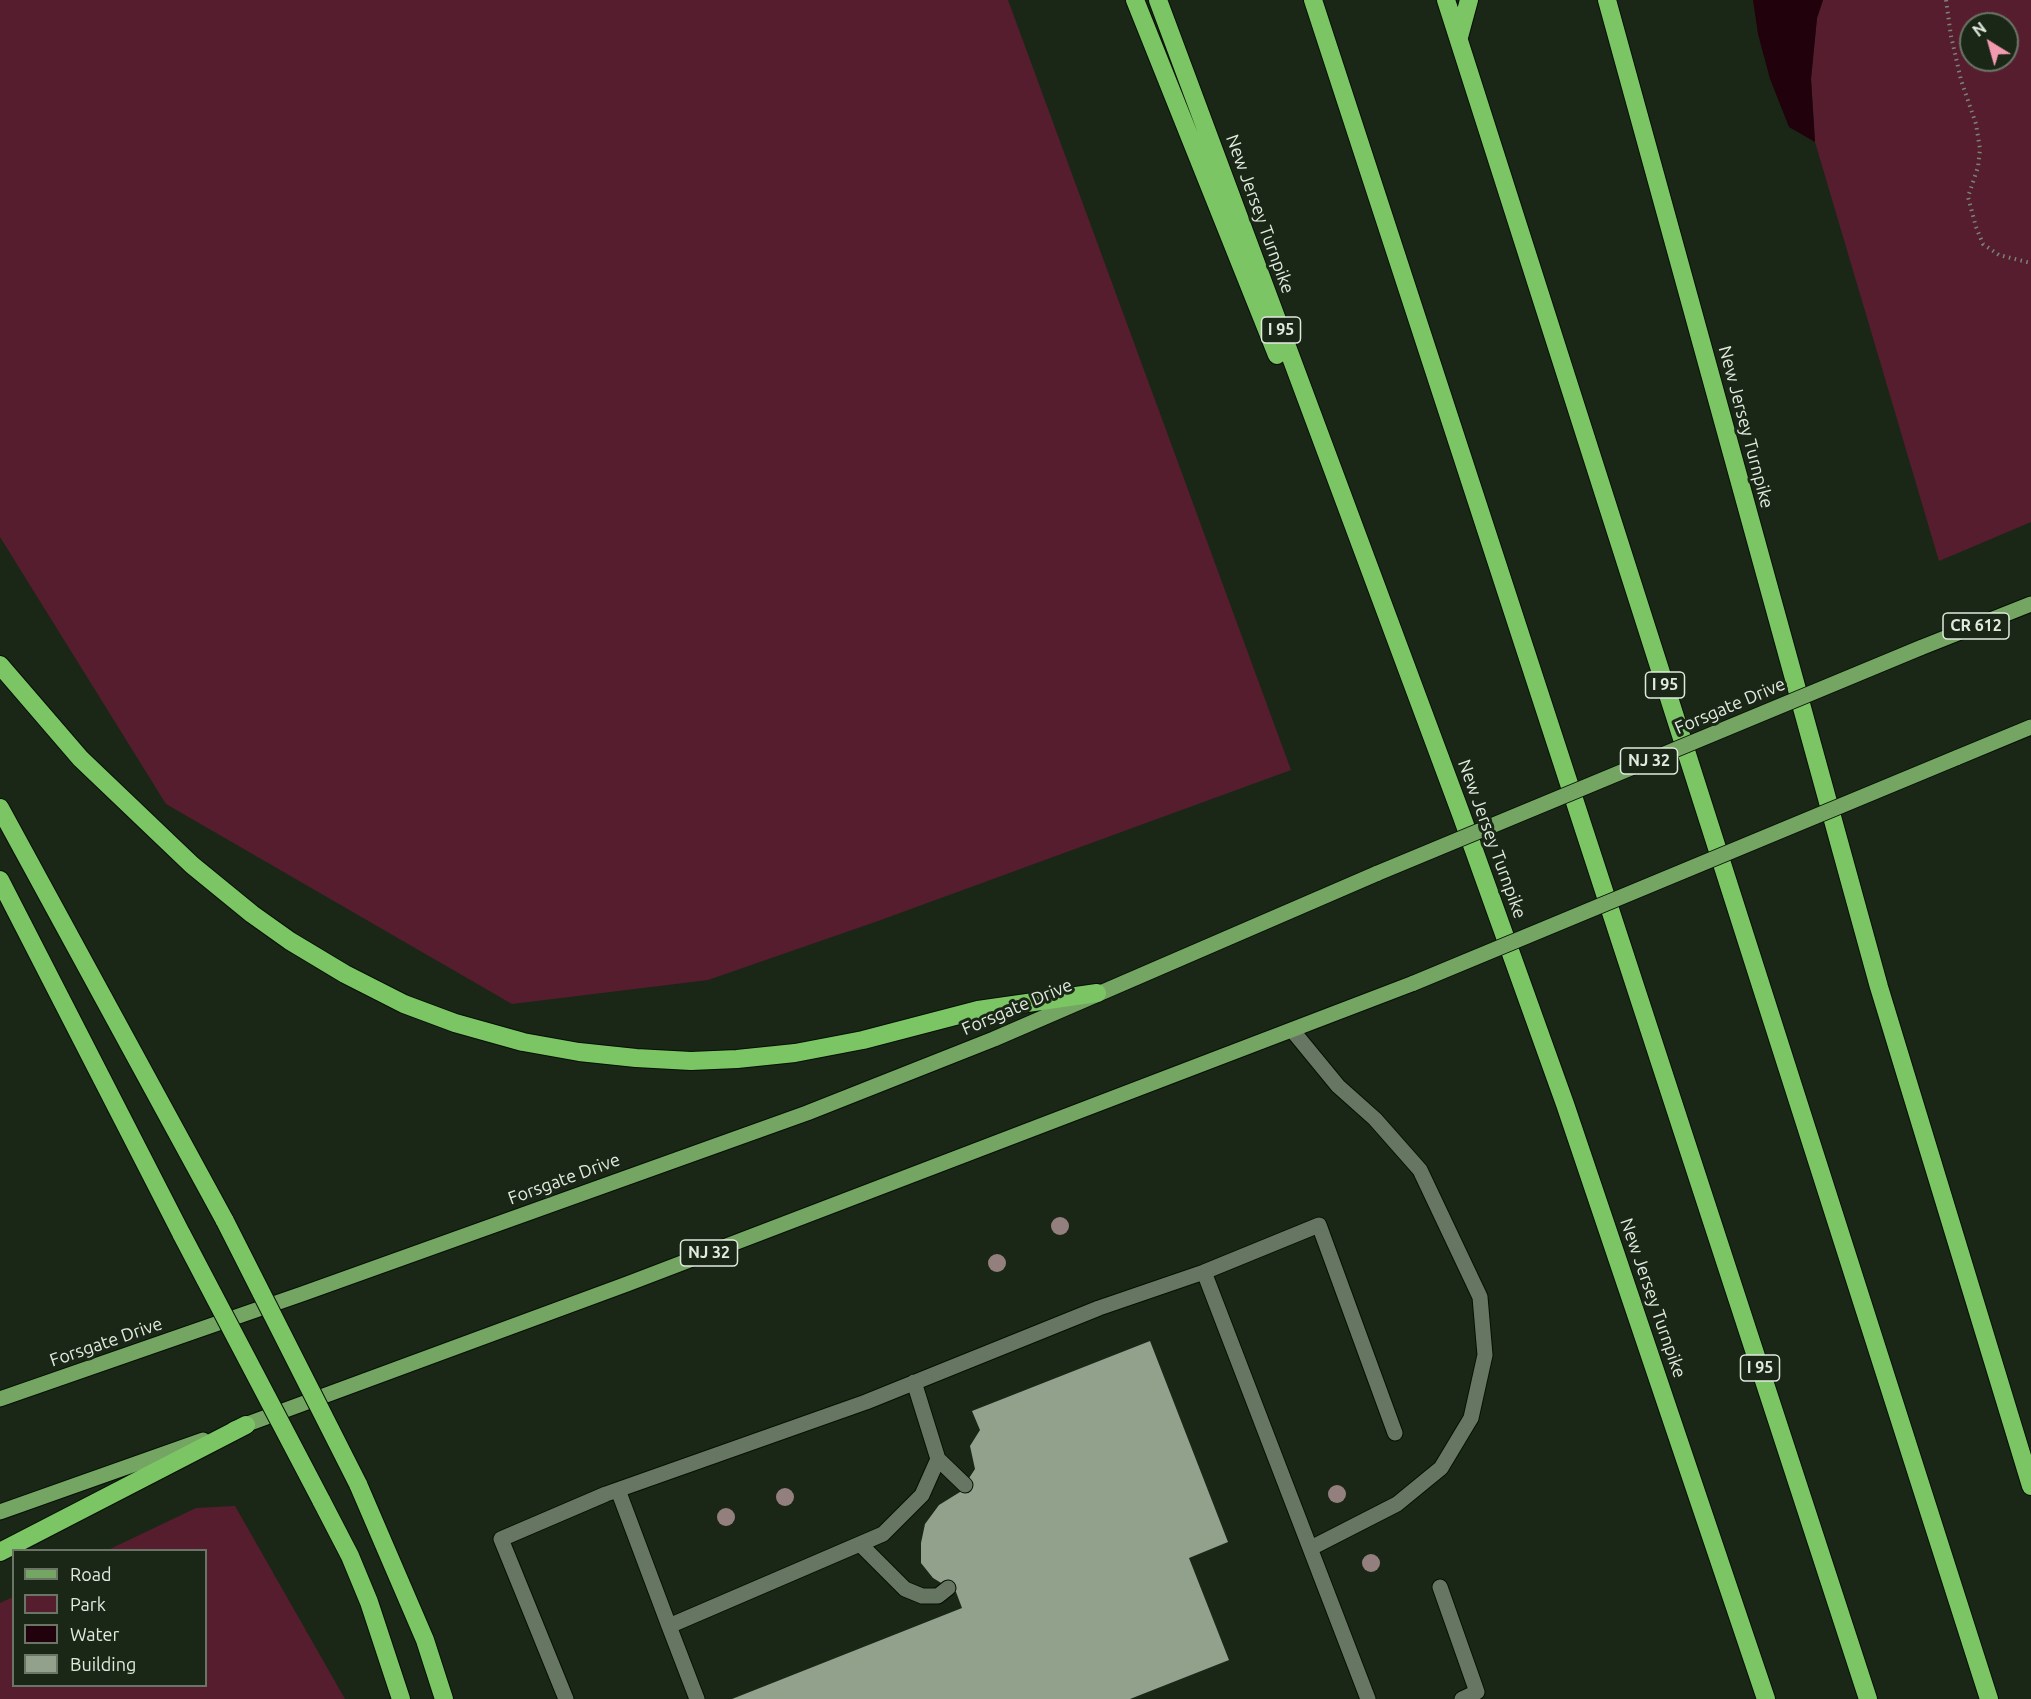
<!DOCTYPE html>
<html>
<head>
<meta charset="utf-8">
<style>
  body { margin:0 }
  #map { position:relative; width:2031px; height:1699px; overflow:hidden; background:#1a2716; font-family:Ubuntu,sans-serif }
  canvas { display:block }
  .legend { position:absolute; left:12px; top:1549px; width:195px; height:138px; box-sizing:border-box; background:#1a2716; border:2px solid #6a7566; margin:0; padding:8px 10px; list-style:none; font-size:18px; color:#e1eadf }
  .legend li { display:flex; align-items:center; gap:12px; height:30px }
  .legend b { width:30px; border:2px solid #6a7566 }
  .north { position:absolute; left:1959px; top:12px; width:60px; height:60px; box-sizing:border-box; background:#1a2716; border:2px solid #6a7566; border-radius:50%; rotate:323deg; font-size:16px; font-weight:700; line-height:24px; text-align:center; color:#e1eadf }
  .north::after { content:''; display:block; margin:auto; width:21px; height:27px; background:#f29ab0; clip-path:polygon(50% 0,100% 100%,50% 72%,0 100%) }
</style>
</head>
<body>
<div id="map">
<canvas width="2031" height="1699"></canvas>
<ul class="legend">
<li><b style="height:8px;background:#74a563"></b>Road</li>
<li><b style="height:16px;background:#561d2f"></b>Park</li>
<li><b style="height:16px;background:#21010b"></b>Water</li>
<li><b style="height:16px;background:#91a18c"></b>Building</li>
</ul>
<div class="north">N</div>
</div>
<script>
const ctx = document.querySelector('canvas').getContext('2d');
ctx.lineJoin = 'round';
function fill(path, color) { ctx.fillStyle = color; ctx.fill(path, 'evenodd'); }
const poly = rows => new Path2D(rows.map(r => 'M' + r).join(''));
function stroke(path, color, width, dash) { ctx.strokeStyle = color; ctx.lineWidth = width; ctx.lineCap = dash ? 'butt' : 'round'; ctx.setLineDash(dash || []); ctx.stroke(path); }
function label(font, color, halo, rows, align = 'center') {
  ctx.font = font + ' Ubuntu,sans-serif'; ctx.lineWidth = 6; ctx.setLineDash([]); ctx.textBaseline = 'middle'; ctx.strokeStyle = halo; ctx.fillStyle = color; for (const [text, x, y, turn = 0] of rows) {
    ctx.save(); ctx.translate(x, y); ctx.rotate((+turn || 0) * Math.PI / 180); ctx.textAlign = isNaN(turn) ? turn : align; if (halo) ctx.strokeText(text, 0, 0); ctx.fillText(text, 0, 0); ctx.restore();
  }
}
const green = poly([
  [0,0,1008,0,1291,770,878,921,708,980,512,1004,166,804,0,537],
  [1823,0,2031,0,2031,522,1939,561,1815,142,1811,79,1817,18],
  [1971,24,2007,24,2007,60,1971,60],
  [235,1506,345,1699,0,1699,0,1603,13,1597,14,1686,206,1686,206,1550,108,1550,196,1508]
]);
const water = poly([
  [1753,0,1823,0,1817,18,1811,79,1815,142,1789,127,1770,79,1758,34]
]);
const building = poly([
  [1150,1341,1228,1542,1189,1558,1229,1660,1130,1699,732,1699,962,1608,956,1592,933,1578,921,1563,921,1543,925,1524,939,1505,960,1492,975,1469,970,1446,980,1430,972,1411]
]);
const path = poly([
  [1946,0,1951,36,1961,80,1976,124,1980,149,1978,167,1968,197,1976,227,1983,244,1999,255,2031,263]
]);
const service = poly([
  [1292,1030,1338,1086,1375,1119,1420,1170,1480,1297,1485,1355,1471,1418,1441,1468,1397,1504,1311,1548],
  [1204,1272,1319,1225,1395,1433],
  [938,1459,965,1485],
  [618,1490,669,1626],
  [860,1544,905,1589,922,1596,938,1596,948,1588],
  [1440,1587,1477,1692,1462,1699],
  [566,1699,501,1539,606,1494,866,1402,1099,1308,1204,1272,1368,1699],
  [697,1699,669,1626,883,1534,922,1495,938,1459,914,1382]
]);
const primary = poly([
  [1920,648,2031,604],
  [1956,758,2031,727],
  [0,1399,302,1294,807,1113,994,1039,1378,873],
  [234,1429,627,1284,1414,983],
  [0,1512,203,1440]
]);
const motorway = poly([
  [1135,0,1277,355],
  [1158,0,1461,814,1565,1104,1766,1699],
  [1313,0,1868,1699],
  [1446,0,1989,1699],
  [1607,0,1879,987,2031,1486],
  [1459,37,1469,0],
  [0,665,81,759,192,865,252,914,290,941,345,974,404,1004,455,1023,523,1042,579,1052,636,1058,691,1061,737,1059,795,1053,863,1040,978,1010,1097,993],
  [0,808,225,1221],
  [0,880,182,1235],
  [358,1484,425,1640,444,1699],
  [321,1500,350,1556,369,1602,401,1699],
  [0,1552,246,1425]
]);
const primaryBridge = poly([
  [1378,873,1920,648],
  [1414,983,1956,758]
]);
const motorwayBridge = poly([
  [225,1221,358,1484],
  [182,1235,321,1500]
]);
const trees = [
  [1060,1226],
  [997,1263],
  [1337,1494],
  [785,1497],
  [726,1517],
  [1371,1563]
];
const shields = [
  [1281,330,39],
  [1976,626,66],
  [1665,685,39],
  [1649,761,57],
  [709,1253,57],
  [1760,1368,39]
];
const shieldNames = [
  ["I 95",1281,330],
  ["CR 612",1976,626],
  ["I 95",1665,685],
  ["NJ 32",1649,761],
  ["NJ 32",709,1253],
  ["I 95",1760,1368]
];
const streetNames = [
  ["New Jersey Turnpike",1260,214,70],
  ["New Jersey Turnpike",1746,427,75],
  ["Forsgate Drive",1730,706,-23],
  ["New Jersey Turnpike",1492,839,70],
  ["Forsgate Drive",1017,1007,-23],
  ["Forsgate Drive",564,1179,-20],
  ["New Jersey Turnpike",1653,1298,71],
  ["Forsgate Drive",106,1342,-19]
];
fill(green, '#561d2f');
fill(water, '#21010b');
fill(building, '#91a18c');
stroke(service, '#051003', 17);
stroke(primary, '#051003', 17);
stroke(motorway, '#051003', 20);
stroke(path, '#798476', 4, [1.5, 4.5]);
stroke(service, '#677662', 15);
stroke(primary, '#74a563', 15);
stroke(motorway, '#7cc564', 18);
stroke(primaryBridge, '#051003', 17, []);
stroke(motorwayBridge, '#051003', 20, []);
stroke(primaryBridge, '#74a563', 15);
stroke(motorwayBridge, '#7cc564', 18);
ctx.fillStyle = '#93807e';
for (const [x, y] of trees) { ctx.beginPath(); ctx.arc(x, y, 9, 0, 2 * Math.PI); ctx.fill(); }
for (const [x, y, w] of shields) { const box = new Path2D(); box.roundRect(x - w / 2, y - 13, w, 26, 4.5); ctx.fillStyle = '#1a2716'; ctx.fill(box); stroke(box, '#e1eadf', 1.5); }
label('bold 16px', '#e1eadf', null, shieldNames);
label('18px', '#e1eadf', '#1a2716', streetNames);
</script>
</body>
</html>
